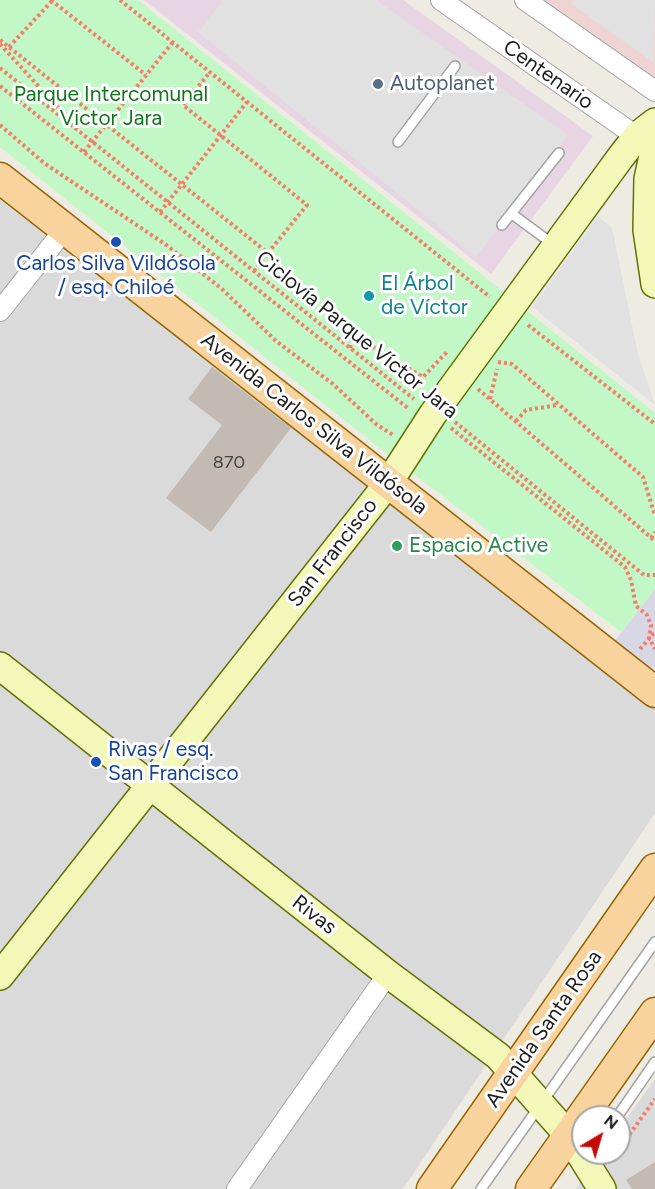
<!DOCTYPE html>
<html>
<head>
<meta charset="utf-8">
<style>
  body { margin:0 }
  #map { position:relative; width:655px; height:1189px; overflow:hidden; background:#eeebe3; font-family:Figtree,sans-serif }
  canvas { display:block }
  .north { position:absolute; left:571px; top:1105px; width:60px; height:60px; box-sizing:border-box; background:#fff; border:2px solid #a5a5a5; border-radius:50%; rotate:38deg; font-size:16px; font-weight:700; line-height:24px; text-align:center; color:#1d1d1d }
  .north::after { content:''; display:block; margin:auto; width:21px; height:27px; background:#c50905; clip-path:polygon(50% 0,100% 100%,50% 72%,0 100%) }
</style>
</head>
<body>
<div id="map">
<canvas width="655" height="1189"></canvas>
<div class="north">N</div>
</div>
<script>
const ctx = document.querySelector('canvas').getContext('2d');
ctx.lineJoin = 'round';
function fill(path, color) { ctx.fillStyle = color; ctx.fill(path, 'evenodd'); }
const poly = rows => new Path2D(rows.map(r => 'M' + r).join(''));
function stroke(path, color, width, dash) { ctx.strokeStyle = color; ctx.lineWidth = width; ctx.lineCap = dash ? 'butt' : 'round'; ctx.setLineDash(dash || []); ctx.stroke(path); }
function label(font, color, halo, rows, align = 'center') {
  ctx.font = font + ' Figtree,sans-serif'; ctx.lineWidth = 6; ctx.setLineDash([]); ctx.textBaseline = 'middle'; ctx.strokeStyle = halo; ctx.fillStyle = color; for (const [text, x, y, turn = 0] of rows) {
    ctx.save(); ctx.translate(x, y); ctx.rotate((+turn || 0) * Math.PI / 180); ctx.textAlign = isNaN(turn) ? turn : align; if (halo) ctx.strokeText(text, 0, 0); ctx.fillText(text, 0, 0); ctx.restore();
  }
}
const residential = poly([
  [0,200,655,710,655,813,403,1189,0,1189],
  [655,1079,655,1189,576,1189,602,1153,619,1153,619,1129]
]);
const commercial = poly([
  [540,0,655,0,655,81]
]);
const industrial = poly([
  [144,0,403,0,593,136,491,274]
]);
const park = poly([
  [0,0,138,0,655,413,655,589,621,632,377,446,0,147]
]);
const parking = poly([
  [220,0,376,0,568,135,476,257,198,32,222,2],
  [573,0,655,0,654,63,571,4],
  [598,216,612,228,638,354,655,405,532,307]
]);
const plaza = poly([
  [655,589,655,668,654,668,635,661,613,643]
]);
const building = poly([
  [212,367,291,428,211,532,166,498,222,425,188,399],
  [655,1162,655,1189,632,1189,626,1180]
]);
const path = poly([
  [51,0,146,75],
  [120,0,490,297],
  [0,40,268,253,307,205,183,105,210,72],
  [0,44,72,123],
  [9,47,52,1],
  [0,68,414,399],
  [0,86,409,409],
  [0,125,44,163,165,244,222,289,276,341,333,384,376,424,393,435],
  [84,152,173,42],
  [160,212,247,102],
  [254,271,268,253],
  [528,325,655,424],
  [350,348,353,335,423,377,447,352],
  [498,362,512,364,643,477,655,516],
  [478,389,655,541],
  [490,399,497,369],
  [516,421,526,410,558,405],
  [455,422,644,575,655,575],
  [451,428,625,567,631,580,636,606,647,615,651,625,649,638,655,649],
  [651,538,655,532],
  [640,649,655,632],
  [619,1149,655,1099]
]);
const lane = poly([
  [398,142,455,66],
  [512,214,554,245],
  [502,225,559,153],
  [617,1117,655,1062],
  [481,1189,655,942]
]);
const street = poly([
  [441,0,646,143],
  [525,0,655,91],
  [0,311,65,229],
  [237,1189,388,974]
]);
const secondary = poly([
  [655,147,648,179,647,230,655,284],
  [0,666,388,974,498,1056,569,1136,602,1189],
  [0,976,389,482,433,414,620,158,637,136,655,122]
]);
const primary = poly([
  [0,178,655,692],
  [432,1189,655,869],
  [531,1189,655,1013]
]);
const markers = [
  [378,84,6,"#5c6f8a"],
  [116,242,6,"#1a4fb4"],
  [369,296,6,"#0f9aa8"],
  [397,546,6,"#2e9e5b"],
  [96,762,6,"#1a4fb4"]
];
const numberNames = [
  ["870",229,463]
];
const streetNames = [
  ["Centenario",548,75,35],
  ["Ciclovía Parque Víctor Jara",357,335,39],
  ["Avenida Carlos Silva Vildósola",314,424,38],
  ["San Francisco",333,553,-52],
  ["Rivas",314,915,38],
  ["Avenida Santa Rosa",544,1029,-55]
];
const serviceNames = [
  ["Autoplanet",390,84]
];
const parkNames = [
  ["Parque Intercomunal",111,95],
  ["Victor Jara",111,119]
];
const transitNames = [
  ["Carlos Silva Vildósola",116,264],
  ["/ esq. Chiloé",116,288],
  ["Rivas / esq.",108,750,"left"],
  ["San Francisco",108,774,"left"]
];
const cultureNames = [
  ["El Árbol",381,284],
  ["de Víctor",381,308]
];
const leisureNames = [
  ["Espacio Active",409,546]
];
fill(residential, '#dbdada');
fill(commercial, '#efd4d3');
fill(industrial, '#e7d5e3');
fill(park, '#c1f8c6');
fill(parking, '#e1e1e1');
fill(plaza, '#d8d8e4');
fill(building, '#c3bab3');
stroke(lane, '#a4a4a4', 12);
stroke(street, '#a4a4a4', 22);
stroke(secondary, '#637107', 30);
stroke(primary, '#936604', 33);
stroke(path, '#f67d6c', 4, [3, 3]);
stroke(lane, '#fff', 9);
stroke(street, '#fff', 20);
stroke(secondary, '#f3f8b8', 27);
stroke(primary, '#f9d39d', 30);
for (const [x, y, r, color] of markers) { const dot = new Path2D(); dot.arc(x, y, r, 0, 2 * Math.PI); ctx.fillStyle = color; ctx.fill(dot); stroke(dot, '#fff', 2); }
label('18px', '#464442', null, numberNames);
label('21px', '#1d1d1d', '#fff', streetNames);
label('21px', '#4e5e75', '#fff', serviceNames, 'left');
label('21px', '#0e7819', '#fff', parkNames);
label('21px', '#164399', '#fff', transitNames);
label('21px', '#0d838f', '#fff', cultureNames, 'left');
label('21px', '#27864d', '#fff', leisureNames, 'left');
</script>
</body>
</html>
